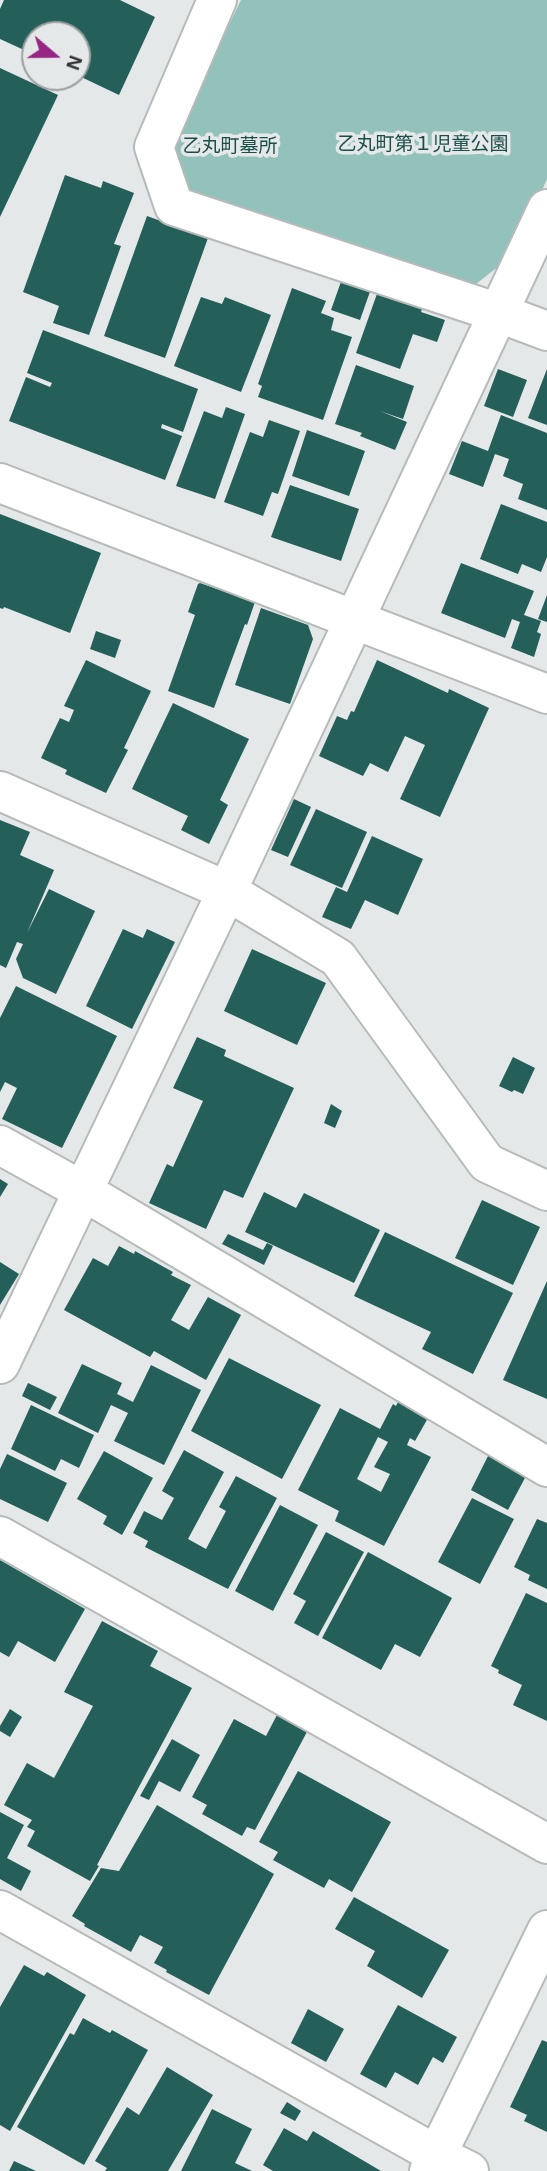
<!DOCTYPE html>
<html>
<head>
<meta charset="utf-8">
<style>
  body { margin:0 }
  #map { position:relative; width:547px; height:2171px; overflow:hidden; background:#e4e8e8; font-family:Helvetica,sans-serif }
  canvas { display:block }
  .north { position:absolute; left:21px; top:21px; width:70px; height:70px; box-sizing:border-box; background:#e4e8e8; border:2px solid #9c9f9f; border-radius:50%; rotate:110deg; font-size:19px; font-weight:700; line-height:28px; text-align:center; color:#2f3131 }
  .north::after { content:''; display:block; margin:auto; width:24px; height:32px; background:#962583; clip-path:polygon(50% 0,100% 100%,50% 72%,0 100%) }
</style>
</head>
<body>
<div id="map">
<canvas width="547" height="2171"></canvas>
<div class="north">N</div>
</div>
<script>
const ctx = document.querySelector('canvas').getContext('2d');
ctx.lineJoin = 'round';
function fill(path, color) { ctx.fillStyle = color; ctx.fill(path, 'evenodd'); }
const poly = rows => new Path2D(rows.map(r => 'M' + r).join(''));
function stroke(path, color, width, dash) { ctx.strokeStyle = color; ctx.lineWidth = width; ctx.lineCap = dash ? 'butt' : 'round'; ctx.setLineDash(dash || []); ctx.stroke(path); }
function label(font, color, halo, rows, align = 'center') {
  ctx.font = font + ' Helvetica,"Noto Sans JP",sans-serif'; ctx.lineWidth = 7; ctx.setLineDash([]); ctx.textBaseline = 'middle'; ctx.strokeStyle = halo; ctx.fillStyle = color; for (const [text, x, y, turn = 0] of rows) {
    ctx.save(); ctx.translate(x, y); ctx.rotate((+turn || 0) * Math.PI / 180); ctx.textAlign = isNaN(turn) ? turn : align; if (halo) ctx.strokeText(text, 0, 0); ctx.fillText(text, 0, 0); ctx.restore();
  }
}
const green = poly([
  [241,0,547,0,547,179,513,255,467,291,188,190,170,146]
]);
const building = poly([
  [4,0,120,0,155,17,119,95,77,75,77,35,35,35,35,55,0,39,0,9],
  [0,68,58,95,0,217],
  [65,175,101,188,103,181,134,193,114,244,121,246,89,335,53,323,59,306,23,292],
  [147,216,208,238,165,358,104,336],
  [343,276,372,286,360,320,331,310],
  [292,288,326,301,321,313,334,318,331,330,352,337,323,420,258,397,262,386,258,384],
  [378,291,423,307,421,312,445,320,437,342,413,334,400,369,356,353],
  [201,297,222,304,225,297,271,315,241,392,174,366],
  [43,330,198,389,183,432,162,424,161,428,182,436,165,480,9,421,26,377,50,387,52,383,27,373],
  [356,365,414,386,403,419,380,411,407,422,395,450,360,436,362,433,335,424],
  [498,369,527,380,513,417,484,406],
  [547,369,547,425,528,418],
  [226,407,245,414,215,499,176,486,204,411,222,418],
  [501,415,547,433,547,510,518,499,523,484,503,476,509,459,495,454,483,487,449,474,462,441,488,451],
  [269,420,300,431,278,494,272,492,263,516,224,502,250,432,263,437],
  [307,430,365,451,349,496,292,476],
  [290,485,359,509,341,561,271,537],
  [501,504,547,522,547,557,541,572,522,564,518,574,480,559],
  [0,514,101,553,70,633,4,607,3,609,0,608],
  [461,563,534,591,524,615,541,621,537,632,541,634,534,657,511,648,520,622,512,619,505,638,441,613],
  [200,583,255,602,247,625,245,624,214,708,168,691,195,615,188,612,198,584],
  [547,595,547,622,538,619],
  [261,608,308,625,313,639,290,704,235,685],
  [96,631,121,640,115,658,90,649],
  [86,660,151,691,124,748,128,750,106,793,65,774,67,770,41,758,60,718,69,722,74,710,64,706],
  [377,660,448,693,449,689,489,708,440,817,400,799,425,745,405,736,388,772,370,763,363,776,319,756,337,716,347,720,351,711,354,712],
  [173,703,249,739,220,800,228,805,209,844,181,830,188,816,132,789],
  [294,799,311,807,288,857,271,850],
  [316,809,367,832,342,888,290,865],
  [0,820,30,832,20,855,54,870,27,933,49,889,95,911,56,994,23,978,16,959,23,944,17,942,6,968,0,965],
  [372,836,423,859,398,915,365,900,351,929,322,917,336,887,347,892],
  [123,929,143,938,147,929,175,942,132,1029,86,1006],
  [252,949,326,983,297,1045,224,1011],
  [16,986,117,1036,62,1148,2,1119,17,1088,5,1082,0,1092,0,1018],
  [197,1037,226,1050,224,1056,294,1088,243,1198,224,1190,206,1229,149,1203,167,1164,173,1167,203,1101,173,1088],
  [513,1057,535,1068,523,1094,514,1090,512,1092,499,1086],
  [331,1104,342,1111,335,1128,324,1123],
  [0,1179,8,1184,0,1197],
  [264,1192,296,1208,304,1193,380,1230,354,1283,245,1232],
  [482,1200,540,1227,513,1285,455,1258],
  [385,1232,513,1293,473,1374,422,1349,431,1332,354,1296],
  [228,1234,263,1250,267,1243,273,1246,264,1265,222,1244],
  [119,1246,134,1254,135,1251,173,1272,171,1275,191,1285,171,1320,189,1330,208,1297,241,1315,206,1380,154,1351,150,1357,64,1310,93,1258,108,1266],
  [0,1262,19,1274,0,1305],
  [547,1281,547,1399,503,1380],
  [229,1358,321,1405,282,1479,191,1431],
  [82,1364,122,1383,117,1394,133,1402,151,1365,201,1390,164,1465,114,1441,128,1413,111,1405,98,1433,58,1413],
  [28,1383,57,1397,50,1410,22,1396],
  [398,1402,428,1418,415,1441,410,1438,407,1445,431,1457,384,1546,335,1521,339,1511,298,1490,340,1408,380,1429,393,1404,396,1406],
  [378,1437,388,1442,374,1467,390,1474,381,1492,357,1479],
  [31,1405,94,1435,79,1468,61,1459,55,1471,11,1449],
  [184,1450,224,1472,188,1539,206,1549,226,1511,219,1507,236,1476,277,1498,228,1589,145,1547,148,1541,133,1533,144,1511,162,1520,174,1498,162,1491],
  [104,1451,153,1478,122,1535,103,1524,107,1516,77,1499],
  [7,1454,67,1483,48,1522,0,1499,0,1469],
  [489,1454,527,1474,508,1510,471,1490],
  [472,1498,514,1519,480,1584,438,1562],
  [280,1505,318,1525,273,1611,235,1591],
  [537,1519,547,1523,547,1589,528,1580,530,1575,514,1567],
  [326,1532,364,1552,318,1636,294,1623,306,1601,293,1594],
  [368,1552,452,1598,420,1657,395,1644,381,1670,322,1638],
  [0,1560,85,1609,55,1662,18,1641,9,1657,0,1652],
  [526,1593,547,1603,547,1721,513,1705,522,1685,498,1673,499,1670,491,1666],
  [102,1621,158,1651,150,1666,192,1688,97,1865,99,1866,90,1881,27,1846,35,1831,27,1827,32,1820,4,1805,27,1763,54,1778,93,1706,64,1692],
  [10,1709,22,1717,10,1737,0,1731,0,1726],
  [281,1712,309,1728,255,1830,247,1827,242,1836,202,1814,207,1805,192,1797,234,1719,266,1736,277,1715,278,1716],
  [172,1739,200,1755,180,1792,159,1781,149,1800,140,1796],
  [298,1771,391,1822,352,1892,329,1879,324,1888,273,1860,278,1852,259,1842],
  [157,1805,274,1874,209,1995,166,1972,167,1970,154,1963,163,1947,140,1935,131,1952,84,1926,85,1924,72,1916,101,1868,119,1871],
  [0,1812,24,1825,7,1858,31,1871,21,1891,0,1879],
  [354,1897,449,1950,422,1998,367,1966,375,1951,335,1929],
  [24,1965,44,1976,47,1972,86,1995,10,2131,0,2125,0,2007],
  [398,2005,457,2037,443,2063,433,2057,418,2085,395,2072,386,2088,360,2074],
  [308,2009,344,2029,326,2062,291,2043],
  [83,2018,110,2033,112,2030,148,2050,84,2165,17,2127,70,2033,74,2035],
  [542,2040,547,2042,547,2132,524,2121,527,2115,510,2107],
  [167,2067,213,2095,168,2171,105,2171,107,2168,95,2161,127,2107,139,2115],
  [287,2102,301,2111,295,2121,280,2113],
  [212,2109,252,2129,235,2163,252,2171,181,2171],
  [284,2128,307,2141,313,2131,381,2171,273,2171,263,2165],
  [14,2161,36,2171,9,2171]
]);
const minor = poly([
  [217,0,154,147,174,206,499,313,547,331],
  [0,483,547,694],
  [0,791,227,891,338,958,487,1163,547,1191],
  [0,1145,83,1191,547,1467],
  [0,1364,227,891,547,209],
  [0,1536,547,1844],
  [0,1910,437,2155,469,2171],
  [429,2171,547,1930]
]);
const parkNames = [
  ["乙丸町第１児童公園",423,145],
  ["乙丸町墓所",230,147]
];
fill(green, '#92c2bb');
fill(building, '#255f59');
stroke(minor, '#b6bbba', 42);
stroke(minor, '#fff', 38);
label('19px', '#1a4e49', '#e4e8e8', parkNames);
</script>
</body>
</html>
